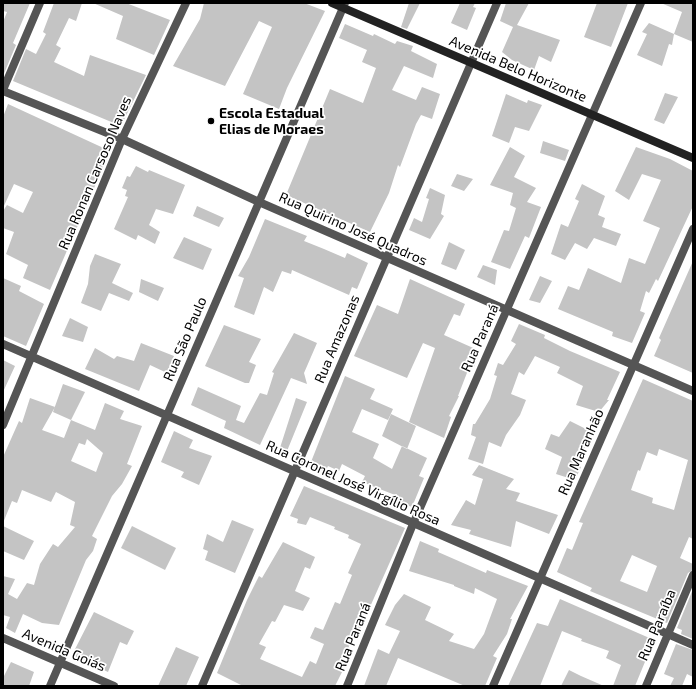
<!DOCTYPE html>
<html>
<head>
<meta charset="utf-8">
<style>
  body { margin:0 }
  #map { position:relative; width:696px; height:689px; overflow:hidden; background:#fff; font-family:"Exo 2",sans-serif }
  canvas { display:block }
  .frame { position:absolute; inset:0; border:4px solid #000; pointer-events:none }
</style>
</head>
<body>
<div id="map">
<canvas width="696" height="689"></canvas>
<div class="frame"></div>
</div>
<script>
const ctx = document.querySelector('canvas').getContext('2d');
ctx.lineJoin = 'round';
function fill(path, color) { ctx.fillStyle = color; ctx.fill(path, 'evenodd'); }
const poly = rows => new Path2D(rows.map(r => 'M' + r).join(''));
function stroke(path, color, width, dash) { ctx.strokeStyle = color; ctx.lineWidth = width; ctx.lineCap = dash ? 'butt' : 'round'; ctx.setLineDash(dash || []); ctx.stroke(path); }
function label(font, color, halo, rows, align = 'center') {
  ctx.font = font + ' "Exo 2",sans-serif'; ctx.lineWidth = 3.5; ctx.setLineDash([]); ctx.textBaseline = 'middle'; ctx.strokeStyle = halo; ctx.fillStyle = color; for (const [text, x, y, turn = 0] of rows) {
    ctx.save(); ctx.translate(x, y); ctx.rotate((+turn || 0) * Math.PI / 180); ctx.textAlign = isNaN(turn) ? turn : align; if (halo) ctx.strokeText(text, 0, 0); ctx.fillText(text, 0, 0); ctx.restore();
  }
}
const building = poly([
  [3,3,30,3,13,43,16,45,3,76,3,22,7,12,3,11],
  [54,3,82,3,76,21,69,18,56,45,61,48,54,62,84,76,90,55,146,75,121,126,13,81,26,49,36,54,46,34,43,32],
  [93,3,126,3,170,20,154,55,116,39,123,16],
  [204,3,304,3,325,11,287,88,279,109,243,94,272,27,259,21,225,86,173,66,200,19],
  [409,3,420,3,407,29,401,27],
  [460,3,475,3,473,7,476,8,467,30,451,23],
  [506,3,529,3,517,25,560,40,551,62,539,56,534,70,512,60,502,52,513,27,500,21],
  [597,3,628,3,611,47,584,37],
  [661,3,693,3,693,42,674,34,672,45,669,44,662,66,637,55,647,34,642,32,649,23,674,34,682,12],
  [345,24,373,36,374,34,395,44,397,41,413,46,411,51,437,64,433,78,404,66,392,90,416,100,422,87,440,94,432,119,421,115,416,124,400,167,398,165,389,193,370,232,286,195,330,89,363,103,376,68,362,62,367,50,339,38],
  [665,93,678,97,664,124,654,120],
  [506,94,527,103,528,100,542,105,529,131,515,127,509,143,492,136],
  [8,104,110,151,50,290,23,278,28,265,6,254,14,232,3,228,3,211,7,205,23,213,33,192,14,184,3,208,3,117],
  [543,141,569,150,565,161,540,153],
  [510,147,525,156,514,177,536,188,527,202,541,207,529,238,525,236,510,269,491,262,504,230,509,231,516,208,510,205,513,193,490,185],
  [636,147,670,159,693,171,693,206,658,281,656,279,649,293,646,291,640,311,645,313,632,343,612,336,613,332,558,309,568,286,579,290,588,268,621,283,629,258,645,264,660,228,643,221,661,180,642,174,629,200,615,191],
  [136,166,148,172,149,170,185,185,173,214,156,209,149,225,160,232,155,244,138,235,136,240,114,229,128,197,125,196,127,190,122,188,127,176,130,177],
  [457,174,473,179,464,191,451,186],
  [582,184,605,196,598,215,605,218,602,227,621,234,616,246,594,238,587,249,575,243,565,260,551,254,561,224,568,227,579,201,575,199],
  [430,188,445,195,441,214,444,216,430,239,409,230,414,218,422,222,429,199,426,198],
  [197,206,224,218,219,227,193,216],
  [265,219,307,236,304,241,324,249,345,258,347,253,368,263,357,289,352,287,349,295,292,270,291,274,282,271,273,292,264,287,254,315,234,307,244,278,238,276,249,257],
  [184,237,212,249,203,270,173,258],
  [449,242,465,250,456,270,441,264],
  [95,254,121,264,112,283,133,293,129,301,109,293,101,311,81,303,88,284,90,266],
  [693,261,693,373,654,356,661,340,659,338],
  [483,265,497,270,495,285,477,277],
  [540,276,552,281,540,303,529,300],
  [3,278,21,286,19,291,44,304,26,346,3,336],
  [141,279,164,288,158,301,139,292],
  [410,279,465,304,460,316,454,314,444,335,480,351,474,367,470,365,458,396,459,396,449,416,451,417,444,438,409,422,435,348,423,343,407,378,354,356,377,305,398,314],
  [70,318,88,327,83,342,62,336],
  [519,324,545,335,544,338,570,351,620,372,607,400,609,400,599,412,576,405,583,386,557,373,560,367,535,356,524,375,519,372,511,394,526,400,520,415,506,435,501,447,489,442,483,464,468,459,476,437,471,435,473,424,475,424,490,399,497,376,494,375,498,363,503,365,516,344,511,341],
  [224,325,261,339,249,362,256,365,249,383,245,383,205,366],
  [294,333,317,343,304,373,307,384,291,378,260,445,224,428,226,421,191,405,198,387,241,406,236,420,244,423,260,393,267,395,274,373,272,372],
  [141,343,174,356,167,373,150,365,139,391,85,369,95,348,114,359,117,356,134,361],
  [3,360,15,366,3,392],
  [345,376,375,389,370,399,393,409,388,420,362,409,352,432,379,444,373,458,392,469,402,446,427,458,419,476,424,478,412,507,393,500,395,495,362,482,365,476,342,464,339,471,328,466,325,472,309,467],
  [643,379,693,401,693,539,689,537,680,558,693,564,693,570,688,573,667,623,590,591,592,588,557,572,567,548,572,550,583,523,579,522],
  [659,449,688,460,674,510,652,503,653,498,631,490,638,470,640,471,647,452,657,456],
  [632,555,657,566,647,592,620,581],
  [63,384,85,392,71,420,53,412],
  [30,398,55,407,42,430,64,438,71,420,95,430,105,403,124,411,120,419,142,426,127,464,132,466,122,484,112,496,92,536,97,539,93,551,86,560,59,625,42,623,23,614,15,633,6,628,10,617,3,615,3,576,15,579,8,594,17,599,27,583,34,585,40,564,53,544,58,547,75,527,70,525,75,502,56,492,51,502,22,490,17,503,12,501,3,523,3,457,19,421,22,423],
  [87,439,103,453,96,472,71,461,79,443,85,445],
  [296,398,307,402,285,456,278,454],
  [391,414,416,426,407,449,382,436],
  [570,421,594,433,589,445,587,444,575,463,581,467,575,480,556,474,562,457,545,449,551,434,559,437],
  [174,431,193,440,189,448,212,456,199,485,181,477,184,472,161,462],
  [479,465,514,479,506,489,520,493,516,501,558,515,549,534,516,521,511,547,469,534,471,530,451,525,466,500,475,505,483,479,472,475],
  [304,486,405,528,358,634,355,633,346,653,348,654,344,663,346,664,335,686,243,686,217,673,247,600,259,576,262,578,283,542,315,557,310,569,305,567,295,591,310,598,303,611,284,605,275,622,272,621,259,644,266,647,260,659,302,677,310,661,316,664,324,644,310,638,315,627,323,630,335,602,340,604,352,575,348,573,361,544,348,538,349,535,334,529,335,527,310,517,306,525,297,523,298,519,290,516],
  [232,520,254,529,235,573,205,560,208,551,203,549,207,534,223,542],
  [3,526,34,541,24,560,3,551],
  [132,526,176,548,165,570,121,548],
  [420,541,439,549,438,552,486,573,487,570,528,586,510,619,512,619,507,634,493,656,497,658,485,686,465,686,398,658,386,686,364,686,378,649,389,654,400,631,385,625,395,605,404,594,431,607,425,620,454,634,449,641,474,649,484,634,497,599,475,588,474,594,454,586,454,585,409,571],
  [693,589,693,639,681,634,682,630,677,628],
  [560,599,654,640,635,686,613,686,621,665,606,658,609,651,581,641,582,639,562,631,540,686,508,686,537,623,548,626],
  [94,612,134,631,127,645,120,642,108,672,72,655],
  [676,644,693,650,693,677,687,674,682,686,670,686,674,678,664,674],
  [176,647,199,657,186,686,158,686],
  [11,662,34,672,29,686,3,686,3,678],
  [569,670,581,676,604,686,561,686]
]);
const street = poly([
  [3,90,40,3],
  [3,91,122,139,259,202,693,391],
  [3,344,693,645],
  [3,425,122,139,186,3],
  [3,638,114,686],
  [50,686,345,3],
  [202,686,497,3],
  [347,686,413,524,641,3],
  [493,686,693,229],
  [646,686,693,575]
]);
const secondary = poly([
  [332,3,693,158]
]);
const markers = [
  [211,121,4,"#000"]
];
const streetNames = [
  ["Avenida Belo Horizonte",518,69,23],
  ["Rua Ronan Carsoso Naves",95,173,-67],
  ["Rua Quirino José Quadros",353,229,24],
  ["Rua Paraná",480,338,-66],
  ["Rua São Paulo",185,339,-67],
  ["Rua Amazonas",337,339,-67],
  ["Rua Maranhão",581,452,-66],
  ["Rua Coronel José Virgílio Rosa",353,483,24],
  ["Rua Paraíba",657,625,-67],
  ["Rua Paraná",353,637,-68],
  ["Avenida Goiás",64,650,23]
];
const poiNames = [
  ["Escola Estadual",219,113],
  ["Elias de Moraes",219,129]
];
fill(building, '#c4c4c4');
stroke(street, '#555', 8);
stroke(secondary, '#222', 8);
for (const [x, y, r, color] of markers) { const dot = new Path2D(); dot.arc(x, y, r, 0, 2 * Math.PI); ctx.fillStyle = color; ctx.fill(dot); stroke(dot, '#fff', 1.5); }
label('14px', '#000', '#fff', streetNames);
label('bold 14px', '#000', '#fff', poiNames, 'left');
</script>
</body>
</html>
